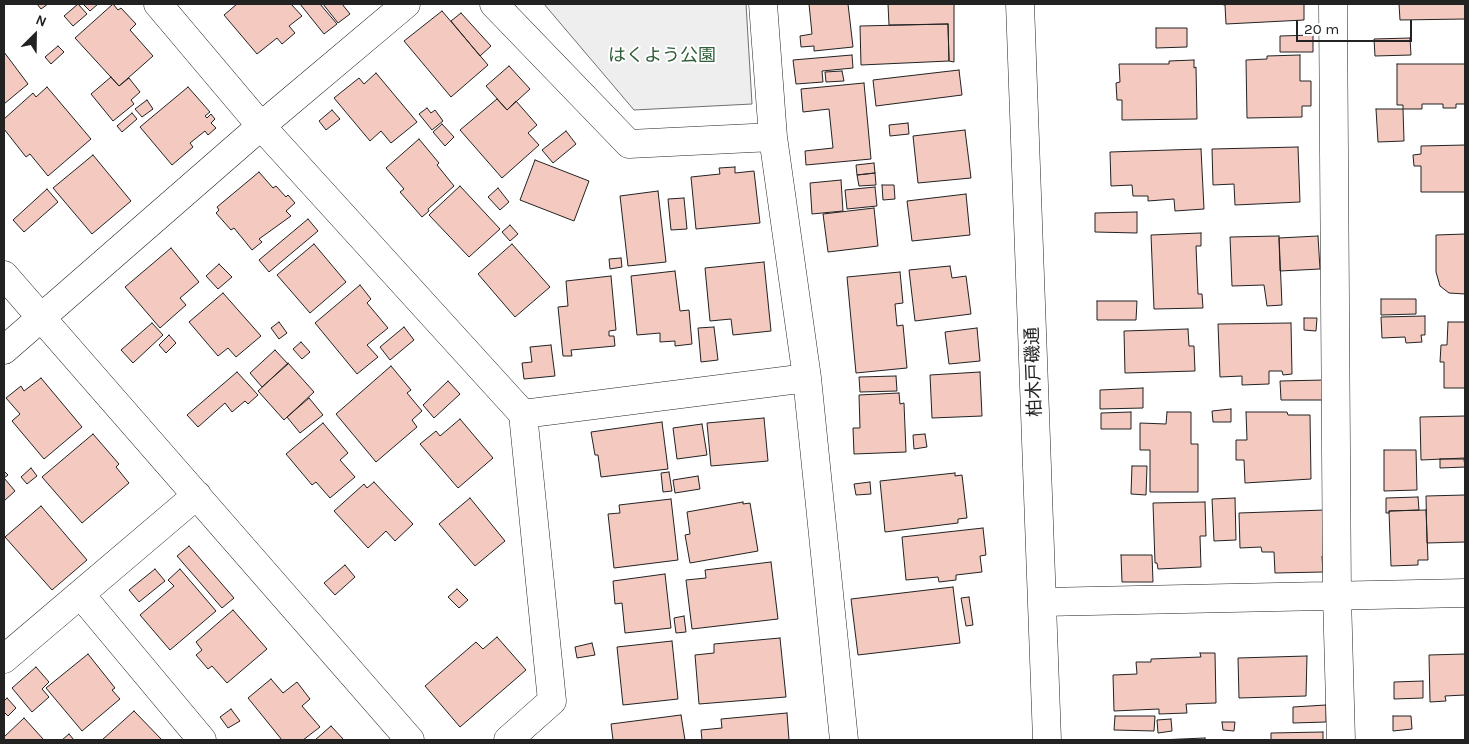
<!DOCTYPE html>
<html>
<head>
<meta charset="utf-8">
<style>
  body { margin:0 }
  #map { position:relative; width:1469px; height:744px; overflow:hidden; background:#fff; font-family:Karla,sans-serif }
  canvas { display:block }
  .frame { position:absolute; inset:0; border:5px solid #222; pointer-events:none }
  .north { position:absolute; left:10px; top:10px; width:50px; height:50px; -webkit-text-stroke:4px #fff; paint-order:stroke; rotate:23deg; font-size:14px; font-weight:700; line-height:20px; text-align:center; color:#222 }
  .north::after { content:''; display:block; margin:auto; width:18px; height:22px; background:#222; clip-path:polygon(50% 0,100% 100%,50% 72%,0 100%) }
  .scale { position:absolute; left:1296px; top:20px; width:116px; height:22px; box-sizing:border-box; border:2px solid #222; border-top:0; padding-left:6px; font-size:15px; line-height:18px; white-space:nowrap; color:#222; -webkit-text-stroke:4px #fff; paint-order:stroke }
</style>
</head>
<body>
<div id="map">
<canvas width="1469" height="744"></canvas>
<div class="frame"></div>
<div class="north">N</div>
<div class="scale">20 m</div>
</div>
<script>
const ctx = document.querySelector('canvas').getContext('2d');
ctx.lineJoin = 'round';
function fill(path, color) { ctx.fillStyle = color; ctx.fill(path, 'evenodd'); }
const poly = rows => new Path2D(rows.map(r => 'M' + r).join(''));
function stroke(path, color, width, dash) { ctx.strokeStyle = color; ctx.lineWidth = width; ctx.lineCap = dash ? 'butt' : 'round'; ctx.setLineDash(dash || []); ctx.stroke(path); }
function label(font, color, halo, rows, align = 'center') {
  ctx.font = font + ' Karla,"Noto Sans JP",sans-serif'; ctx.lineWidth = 4; ctx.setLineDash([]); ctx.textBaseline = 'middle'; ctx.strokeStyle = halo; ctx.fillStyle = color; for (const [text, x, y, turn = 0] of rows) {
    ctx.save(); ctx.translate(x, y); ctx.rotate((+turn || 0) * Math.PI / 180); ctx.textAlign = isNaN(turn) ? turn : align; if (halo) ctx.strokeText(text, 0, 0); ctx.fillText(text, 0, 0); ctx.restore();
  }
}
const green = poly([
  [544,4,746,4,752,104,634,110,544,4]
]);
const building = poly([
  [37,4,48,4,41,9,37,4],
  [78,4,87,14,73,26,64,16,78,4],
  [83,4,98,4,90,11,83,4],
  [113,4,118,10,121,8,136,24,130,30,153,56,119,86,75,38,113,4],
  [237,4,291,4,302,16,289,26,295,33,282,44,277,38,257,54,224,15,237,4],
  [300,4,320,4,337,24,324,34,300,4],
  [323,4,342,4,350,14,338,23,323,4],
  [809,4,848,4,853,47,814,51,814,46,801,47,800,36,812,34,809,4],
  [888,4,954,4,954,62,949,61,948,24,889,25,888,4],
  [1219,4,1304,4,1304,20,1226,24,1225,5,1219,4],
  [1399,4,1465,4,1465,19,1400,20,1399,4],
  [442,11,488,65,451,97,404,41,442,11],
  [461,13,491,46,480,56,451,21,461,13],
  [948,24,949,61,861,65,860,26,948,24],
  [1156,28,1187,28,1187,47,1156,48,1156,28],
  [1313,35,1313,52,1280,52,1280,36,1313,35],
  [1410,38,1411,55,1375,56,1374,39,1410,38],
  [58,46,64,52,51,64,45,57,58,46],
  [4,52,28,84,4,104,4,52],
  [852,55,853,68,822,71,823,82,796,84,793,60,852,55],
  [1300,55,1300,81,1311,81,1311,106,1302,106,1302,117,1247,118,1246,60,1267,59,1267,56,1300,55],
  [1194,60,1194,68,1196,67,1197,119,1122,120,1122,100,1117,100,1116,83,1120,82,1119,64,1169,64,1169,61,1194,60],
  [1397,64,1465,64,1465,104,1456,104,1456,108,1443,108,1443,104,1422,104,1422,109,1403,109,1403,105,1397,105,1397,64],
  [509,66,530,89,507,110,486,86,509,66],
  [959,70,962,95,876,106,873,80,959,70],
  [842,71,844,81,826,82,825,72,842,71],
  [376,73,417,122,391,143,381,131,370,141,334,98,359,78,364,84,376,73],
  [111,77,119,86,129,78,140,92,131,100,134,104,113,121,91,94,111,77],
  [864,83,871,159,806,165,805,151,833,148,829,109,803,112,801,89,864,83],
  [47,87,91,139,48,176,30,154,26,157,4,129,4,119,33,93,36,97,47,87],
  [188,87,210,112,205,116,207,118,211,114,215,119,211,123,216,128,208,135,205,131,190,143,193,147,172,165,140,127,188,87],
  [497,99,507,110,516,101,537,125,528,133,539,145,502,178,460,130,497,99],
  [147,100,153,109,142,117,135,109,147,100],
  [427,108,431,113,435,110,443,121,432,130,419,114,427,108],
  [1376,109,1403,109,1404,141,1378,142,1376,109],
  [332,110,340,119,326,130,319,121,332,110],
  [132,113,137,119,122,132,117,126,132,113],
  [908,123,909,134,890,136,889,125,908,123],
  [442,124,454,137,445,146,433,132,442,124],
  [965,130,971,178,918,183,913,136,965,130],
  [566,131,576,144,553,163,542,150,566,131],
  [419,139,439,163,437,165,454,186,428,209,429,211,422,217,400,192,404,189,386,168,419,139],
  [1465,145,1465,192,1421,192,1421,166,1414,166,1413,155,1421,154,1421,146,1465,145],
  [1298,147,1300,202,1235,205,1234,184,1213,185,1212,149,1298,147],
  [1201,149,1204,209,1175,211,1174,199,1148,201,1148,196,1133,196,1132,185,1111,186,1110,152,1201,149],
  [93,155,131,201,92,234,53,188,93,155],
  [535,160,589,181,574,221,520,200,535,160],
  [874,163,875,173,857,175,856,165,874,163],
  [735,167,735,173,754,171,760,223,696,229,691,177,720,174,719,168,735,167],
  [259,172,273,188,276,186,286,197,288,195,295,203,286,211,291,216,259,239,262,242,252,250,234,228,231,230,216,213,219,210,217,207,259,172],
  [875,173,876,185,859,186,857,175,875,173],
  [841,180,843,211,812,214,810,183,841,180],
  [882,185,894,185,895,199,883,200,882,185],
  [460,186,500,229,469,257,429,215,460,186],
  [875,187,877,206,847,209,845,190,875,187],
  [498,188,509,202,500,210,488,197,498,188],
  [47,189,58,202,24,232,13,220,47,189],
  [658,191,666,262,628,266,620,196,658,191],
  [966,194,970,235,912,241,907,201,966,194],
  [684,198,687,229,671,230,668,199,684,198],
  [874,208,878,246,828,252,823,214,874,208],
  [1137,212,1137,233,1095,232,1095,213,1137,212],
  [308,219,318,231,269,272,259,260,308,219],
  [510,225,518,234,510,241,502,232,510,225],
  [1201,233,1201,246,1196,246,1198,294,1202,294,1203,308,1154,309,1151,235,1201,233],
  [1465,234,1465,294,1449,293,1440,286,1436,272,1436,235,1465,234],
  [1279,236,1282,305,1267,306,1264,285,1232,286,1230,237,1279,236],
  [1318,236,1320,269,1280,271,1279,238,1318,236],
  [314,244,346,282,310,313,277,275,314,244],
  [512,244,550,287,515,317,478,274,512,244],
  [171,248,199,282,180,298,186,305,160,328,125,287,171,248],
  [621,258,622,267,610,269,609,259,621,258],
  [764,262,771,331,733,335,731,319,710,321,705,268,764,262],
  [219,264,232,277,218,289,206,276,219,264],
  [950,266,952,278,966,276,971,314,915,321,909,270,950,266],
  [675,271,680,311,689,310,692,344,675,346,675,341,660,342,660,333,637,335,631,276,675,271],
  [900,272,903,303,895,304,897,326,903,325,907,368,856,373,847,277,900,272],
  [611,276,616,330,609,331,609,336,614,336,615,346,571,350,572,356,563,356,558,307,568,306,566,281,611,276],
  [360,285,371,299,367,303,388,328,367,345,378,357,357,374,315,323,360,285],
  [223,293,261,336,236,357,228,348,218,356,189,322,223,293],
  [1381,299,1416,299,1416,314,1381,315,1381,299],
  [1097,301,1137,301,1136,320,1097,320,1097,301],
  [1425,316,1425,335,1421,335,1422,342,1406,343,1405,337,1382,338,1381,317,1425,316],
  [1304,318,1317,318,1316,331,1304,330,1304,318],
  [279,322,287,333,279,339,271,328,279,322],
  [1448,322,1465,322,1465,388,1444,388,1444,362,1440,362,1441,345,1447,345,1448,322],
  [152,323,163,335,133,363,121,350,152,323],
  [1291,323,1292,374,1283,375,1282,371,1269,371,1269,384,1242,385,1242,376,1220,377,1218,324,1291,323],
  [404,327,414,340,390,360,380,347,404,327],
  [714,327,718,360,701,362,698,328,714,327],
  [977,328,980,361,949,364,945,332,977,328],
  [1188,329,1189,346,1194,346,1195,371,1125,373,1124,331,1188,329],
  [169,335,176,343,166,353,159,345,169,335],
  [301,342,310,352,302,359,293,349,301,342],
  [551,345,555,376,524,379,522,363,532,362,530,347,551,345],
  [275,350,288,364,262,387,250,373,275,350],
  [288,363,314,392,284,420,258,391,288,363],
  [391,366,411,390,407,393,422,411,412,420,417,427,376,462,336,414,391,366],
  [237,372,258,395,248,404,245,401,232,412,225,403,198,427,187,415,237,372],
  [980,372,982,416,932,418,930,375,980,372],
  [896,376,897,391,860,392,859,377,896,376],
  [41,378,82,427,44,459,12,421,20,414,6,398,21,386,24,391,41,378],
  [1324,380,1324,400,1281,400,1280,381,1324,380],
  [448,381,460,394,434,418,423,405,448,381],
  [1143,388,1143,408,1100,409,1100,390,1143,388],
  [899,393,900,404,904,403,906,452,854,454,853,428,860,428,859,395,899,393],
  [309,398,323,415,300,433,287,417,309,398],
  [1231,409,1231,422,1213,422,1212,411,1231,409],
  [1131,412,1131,429,1101,429,1101,413,1131,412],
  [1167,412,1191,412,1191,444,1198,444,1198,492,1150,492,1150,450,1140,450,1140,423,1166,424,1167,412],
  [1246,412,1287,412,1288,415,1310,415,1311,479,1245,483,1244,460,1236,460,1236,440,1247,440,1246,412],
  [1465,416,1465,458,1421,460,1420,417,1465,416],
  [764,418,768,461,711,466,707,423,764,418],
  [460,419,493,458,458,488,420,444,436,431,440,436,460,419],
  [662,422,668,469,601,477,598,455,595,455,591,432,662,422],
  [323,423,348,453,340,460,355,477,330,498,316,482,312,485,286,454,323,423],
  [702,424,707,455,677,459,673,428,702,424],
  [93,434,119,464,116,467,129,483,82,523,42,477,93,434],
  [925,434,927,447,914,449,913,435,925,434],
  [1384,450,1416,450,1417,490,1384,491,1384,450],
  [1440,459,1464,459,1465,467,1440,468,1440,459],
  [1132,466,1147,466,1146,495,1131,494,1132,466],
  [31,468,37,476,27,484,21,477,31,468],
  [4,471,8,475,4,478,15,491,4,501,4,471],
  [669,472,672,491,663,492,661,473,669,472],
  [955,473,955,476,962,475,967,518,958,519,958,523,885,532,880,481,955,473],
  [698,476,700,489,675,493,673,480,698,476],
  [374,482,413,524,395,541,386,531,368,548,334,511,364,484,367,488,374,482],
  [870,482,871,494,856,495,854,484,870,482],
  [1465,495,1465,542,1427,543,1426,496,1465,495],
  [1418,497,1419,510,1389,511,1389,513,1386,513,1386,498,1418,497],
  [470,498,505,541,475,566,439,524,470,498],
  [1235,498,1236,540,1214,541,1212,499,1235,498],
  [671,499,678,560,614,568,608,514,620,513,619,505,671,499],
  [743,502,743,504,750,503,758,551,690,563,685,535,690,534,687,512,743,502],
  [1205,502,1206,536,1200,536,1201,567,1158,569,1157,563,1155,563,1153,503,1205,502],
  [41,506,87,560,52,590,5,537,41,506],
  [1325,510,1329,556,1322,556,1323,572,1275,573,1274,552,1262,552,1261,547,1240,548,1239,513,1325,510],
  [1426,510,1428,560,1418,560,1418,565,1391,566,1389,511,1426,510],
  [983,528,986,555,980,556,982,572,956,575,956,580,939,582,938,577,906,580,902,537,983,528],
  [189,546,234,598,222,608,177,556,189,546],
  [1121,555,1152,555,1153,582,1122,582,1121,555],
  [771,562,778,619,692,629,686,580,706,578,705,570,771,562],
  [345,565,355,577,335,595,324,583,345,565],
  [155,569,165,581,139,602,129,590,155,569],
  [180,569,216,611,170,650,140,615,174,586,168,580,180,569],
  [665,574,671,628,625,633,622,603,615,604,613,581,665,574],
  [953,587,960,643,858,655,851,599,953,587],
  [457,589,468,600,459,608,448,597,457,589],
  [969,597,973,625,966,626,961,598,969,597],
  [233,610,267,649,227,683,212,666,208,669,196,655,202,650,196,642,233,610],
  [684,616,686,632,676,633,674,618,684,616],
  [497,637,526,670,460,727,425,686,476,642,483,649,497,637],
  [780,638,786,697,699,704,695,655,714,653,714,644,780,638],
  [672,641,678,699,623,705,617,647,672,641],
  [592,643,595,655,577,658,575,647,592,643],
  [1200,653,1215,653,1216,703,1186,704,1187,713,1159,714,1159,709,1114,711,1113,675,1137,674,1136,662,1151,662,1151,659,1201,657,1200,653],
  [88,654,115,688,112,690,120,699,82,731,46,688,88,654],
  [1465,654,1465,695,1445,696,1446,701,1430,702,1429,655,1465,654],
  [1307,656,1306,696,1239,698,1238,658,1307,656],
  [36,667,49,682,42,689,49,697,32,712,12,688,36,667],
  [271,679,283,693,297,682,310,699,302,706,320,727,303,740,282,740,248,698,271,679],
  [1423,681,1423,698,1394,699,1394,682,1423,681],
  [7,698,16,708,8,716,4,712,4,701,7,698],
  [1326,705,1326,722,1293,723,1293,707,1326,705],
  [231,709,240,721,228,728,220,717,231,709],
  [134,711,162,740,102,740,134,711],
  [787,713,789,740,702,740,701,730,722,728,721,719,787,713],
  [681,715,685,740,613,740,611,724,681,715],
  [1115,716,1155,716,1154,731,1114,730,1115,716],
  [1393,716,1411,716,1412,729,1393,731,1393,716],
  [24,718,44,740,4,740,4,737,24,718],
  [1171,719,1172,731,1158,733,1157,720,1171,719],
  [1222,722,1235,722,1234,731,1223,730,1222,722],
  [331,726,344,740,315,740,331,726],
  [1323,732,1323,740,1271,740,1271,733,1323,732],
  [69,734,74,740,62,740,69,734],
  [1205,738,1205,740,1159,740,1205,738]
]);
const minor = poly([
  [158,4,261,126,523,414,552,701,508,740],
  [494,4,629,144,773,137],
  [763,4,773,137,807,378,844,740],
  [1020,4,1047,740],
  [1333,4,1337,596,1341,740],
  [4,275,410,740],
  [4,350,261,126,406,4],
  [523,414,807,378],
  [81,595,202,740],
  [1043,602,1465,593],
  [4,659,197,495]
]);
const parkNames = [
  ["はくよう公園",662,56]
];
const streetNames = [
  ["柏木戸磯通",1034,372,-92]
];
fill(green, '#eee');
stroke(green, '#6f6f6f', 1);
fill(building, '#f3c9c0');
stroke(building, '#222', 1);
stroke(minor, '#222', 29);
stroke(minor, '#fff', 28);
label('18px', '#2f5e38', '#fff', parkNames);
label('18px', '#222', '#fff', streetNames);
</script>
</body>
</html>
